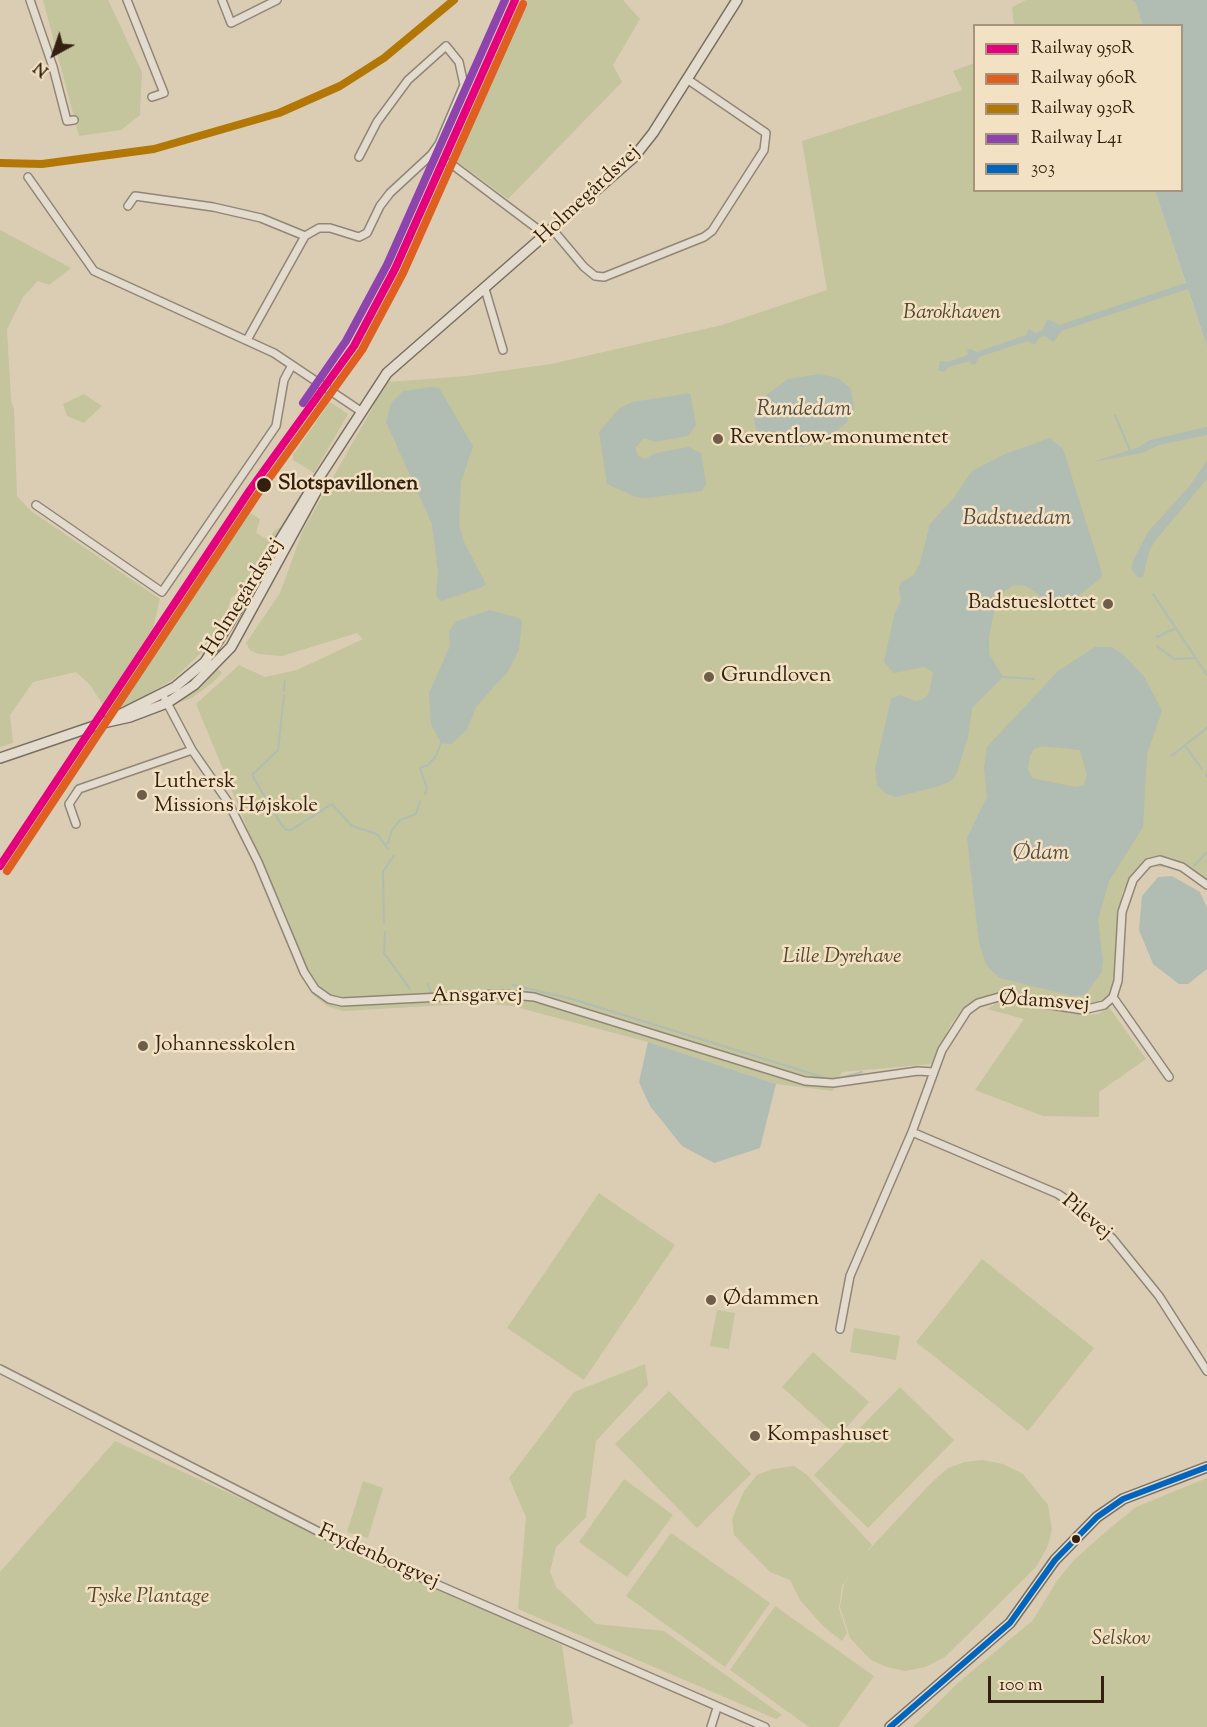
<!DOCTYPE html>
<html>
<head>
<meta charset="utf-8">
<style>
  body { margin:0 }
  #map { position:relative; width:1207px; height:1727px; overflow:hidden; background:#dbcdb4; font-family:"Sorts Mill Goudy",serif }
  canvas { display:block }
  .legend { position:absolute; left:973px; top:24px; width:210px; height:168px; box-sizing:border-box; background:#f3e1c3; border:2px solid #a7947c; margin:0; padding:8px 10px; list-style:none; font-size:18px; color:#342011 }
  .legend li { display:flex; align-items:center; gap:12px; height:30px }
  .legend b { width:30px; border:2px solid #a7947c }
  .north { position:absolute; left:24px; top:24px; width:60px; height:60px; -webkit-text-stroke:4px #f3e1c3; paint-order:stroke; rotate:220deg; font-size:16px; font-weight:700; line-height:24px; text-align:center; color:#342011 }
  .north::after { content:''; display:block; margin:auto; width:21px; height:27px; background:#342011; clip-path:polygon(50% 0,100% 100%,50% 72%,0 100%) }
  .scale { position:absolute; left:988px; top:1676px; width:116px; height:27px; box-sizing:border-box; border:3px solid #342011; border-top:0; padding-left:8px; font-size:18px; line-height:21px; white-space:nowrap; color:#342011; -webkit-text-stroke:4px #f3e1c3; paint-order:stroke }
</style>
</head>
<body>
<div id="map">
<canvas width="1207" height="1727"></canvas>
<ul class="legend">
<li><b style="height:8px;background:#e5007d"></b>Railway 950R</li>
<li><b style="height:8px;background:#df5e20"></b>Railway 960R</li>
<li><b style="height:8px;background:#b37706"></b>Railway 930R</li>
<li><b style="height:8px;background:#8e44ad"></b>Railway L41</li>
<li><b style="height:8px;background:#0065bd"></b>303</li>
</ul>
<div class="north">N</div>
<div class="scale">100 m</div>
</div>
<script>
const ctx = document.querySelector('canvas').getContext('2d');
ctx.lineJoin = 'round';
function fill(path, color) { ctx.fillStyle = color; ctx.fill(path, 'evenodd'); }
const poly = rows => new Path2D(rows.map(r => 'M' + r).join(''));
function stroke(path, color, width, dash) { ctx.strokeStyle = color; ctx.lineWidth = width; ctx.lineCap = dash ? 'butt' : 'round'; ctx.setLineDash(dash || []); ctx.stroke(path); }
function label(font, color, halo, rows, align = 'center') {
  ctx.font = font + ' "Sorts Mill Goudy",serif'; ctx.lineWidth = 5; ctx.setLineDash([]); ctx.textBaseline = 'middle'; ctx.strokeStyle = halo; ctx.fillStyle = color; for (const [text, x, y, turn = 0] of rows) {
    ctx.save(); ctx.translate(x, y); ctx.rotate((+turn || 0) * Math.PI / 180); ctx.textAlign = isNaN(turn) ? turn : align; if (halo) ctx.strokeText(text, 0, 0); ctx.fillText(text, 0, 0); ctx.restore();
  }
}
const green = poly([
  [43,0,108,0,142,72,140,115,121,130,79,136],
  [524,0,623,0,640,19,613,65,622,82,508,199,451,157,480,87],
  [1026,0,1131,0,1135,2,1143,25,1014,25,1012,7],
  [974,63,974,190,1155,191,1207,347,1207,886,1171,867,1153,867,1130,881,1122,893,1113,982,1109,994,1099,1002,1090,1005,1073,1005,1000,993,979,998,963,1008,951,1024,933,1064,842,1072,833,1091,776,1084,648,1042,512,1006,481,1003,343,1011,327,1006,312,994,307,971,285,912,260,859,196,704,239,665,265,677,297,670,363,639,357,633,282,656,258,654,250,650,246,643,280,593,303,530,373,407,374,400,388,382,466,376,551,364,722,325,827,290,802,141,962,90,953,71],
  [0,230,71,268,49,285,38,281,23,297,7,329,11,400,14,409,17,496,31,511,160,599,153,628,103,705,90,685,76,672,33,682,10,715,13,743,0,747],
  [84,394,102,406,84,423,67,416,63,404],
  [330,402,348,414,314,473,293,460,293,455],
  [250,513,260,519,256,533,268,540,275,530,281,527,237,593,231,598,225,618,209,645,174,679,141,698,110,712,138,670,173,626],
  [217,668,222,673,212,683,192,698,175,704],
  [997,1003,1088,1015,1098,1014,1109,1007,1146,1059,1099,1092,1099,1117,1043,1116,975,1090,1024,1019,987,1009],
  [599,1193,675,1245,584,1380,507,1328],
  [982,1259,1094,1348,1028,1431,916,1342],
  [717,1310,735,1313,729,1349,710,1346],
  [854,1328,900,1336,896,1360,850,1352],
  [813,1352,869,1402,838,1437,782,1387],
  [645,1364,648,1385,596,1441,586,1517,556,1547,550,1572,556,1587,596,1624,664,1631,782,1715,776,1719,518,1609,526,1517,509,1478,574,1392],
  [900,1387,954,1440,868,1528,814,1475],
  [669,1391,751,1474,697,1528,615,1444],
  [115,1441,562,1645,573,1723,568,1727,0,1727,0,1572],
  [982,1460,1003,1464,1023,1474,1048,1505,1052,1530,1047,1548,1036,1567,945,1657,925,1667,905,1671,887,1667,871,1660,850,1638,840,1607,844,1584,853,1569,842,1586,839,1608,847,1633,842,1641,823,1626,800,1600,790,1580,770,1572,734,1535,732,1519,744,1491,757,1475,773,1469,794,1466,807,1475,872,1545,863,1556,932,1482,948,1468,965,1462],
  [1207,1478,1207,1727,913,1727,959,1682,1033,1620,1056,1582,1074,1560,1103,1534,1136,1507],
  [624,1479,673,1515,627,1577,579,1542],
  [363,1481,383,1488,368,1538,347,1532],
  [671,1533,770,1603,725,1667,626,1596],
  [775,1606,874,1676,838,1727,809,1727,730,1670]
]);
const water = poly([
  [1131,0,1207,0,1207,347,1188,289,1061,331,1054,342,1044,336,1038,339,1035,345,1028,341,979,357,975,364,971,365,970,361,949,367,944,372,938,370,940,361,947,362,968,355,967,350,970,349,977,352,1026,335,1029,329,1036,333,1042,330,1048,319,1059,325,1186,283,1155,191,1182,190,1182,26,1143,25,1135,2],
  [819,374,838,378,851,389,854,409,846,423,825,440,803,447,780,446,763,438,756,430,754,419,761,399,788,379],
  [431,387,439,388,473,446,461,482,459,525,464,542,486,584,480,588,441,601,436,596,438,572,432,524,386,422,391,403,403,391],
  [690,393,696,425,688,436,655,442,644,438,635,448,638,456,645,459,656,453,689,447,701,453,706,484,702,491,646,498,636,497,607,484,599,432,620,408,633,402],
  [1207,427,1207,435,1159,445,1142,453,1093,462,1139,447,1150,440],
  [1050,438,1063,449,1102,573,1101,578,1076,598,1053,604,1026,586,1014,585,1006,590,996,602,989,636,989,654,1003,677,972,708,968,737,957,772,951,781,939,786,896,797,887,794,877,786,875,769,891,699,899,695,915,701,923,699,929,694,933,673,925,667,894,673,884,662,894,616,901,600,899,588,901,582,913,576,920,563,930,524,953,499,972,471,1005,454],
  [1207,461,1207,479,1155,541,1150,549,1143,577,1138,578,1132,570,1132,563,1148,532,1188,488],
  [490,610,519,618,522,622,519,649,509,670,476,707,467,730,451,744,441,743,431,724,429,693,450,646,449,631,457,621],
  [1095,647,1111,647,1124,655,1145,678,1162,711,1147,754,1143,827,1109,881,1098,920,1103,961,1101,973,1085,995,1073,996,1000,978,987,966,979,943,967,838,987,797,984,768,987,747,1058,671],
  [1042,746,1080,750,1087,775,1084,785,1075,787,1032,778,1028,769,1030,755,1034,749],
  [1172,876,1200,892,1207,908,1207,969,1188,984,1179,984,1153,964,1139,930,1142,896,1158,877],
  [648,1042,776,1084,760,1148,714,1163,682,1146,650,1106,639,1082]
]);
const stream = poly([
  [1115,415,1131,453],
  [1153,594,1207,675],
  [1157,637,1176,628],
  [1157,646,1174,659,1194,658],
  [1003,677,1034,679],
  [284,691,285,681],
  [284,696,278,750,252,775,281,824,286,830,291,830,332,804,352,826,377,834,388,849],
  [1186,747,1202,769],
  [1171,756,1207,728],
  [1206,775,1207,777],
  [425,794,427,788,420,768,428,765,436,756,441,743],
  [384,844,388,843,392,830,400,820,416,814,420,801],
  [1194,866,1207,852],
  [384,923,383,872,394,855],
  [385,932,384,953,410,989],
  [428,984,431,993],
  [513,985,572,999,832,1080,862,1072]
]);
const street = poly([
  [30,0,53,67,67,121,74,120],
  [127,0,164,93,152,97],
  [222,0,231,23,277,0],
  [450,163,547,236],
  [28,177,94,271,274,353,362,412],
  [128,206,135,196,213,207,261,218,305,236],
  [553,230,584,267,595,276,604,277,704,237,712,231,764,150,766,133,687,79],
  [485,289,503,350],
  [247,340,305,236,319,228,330,228,359,237,367,233,380,206,390,193,431,155,439,144,464,85,459,62,446,46,408,80,377,122,359,157],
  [36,505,162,592,276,426,284,380,292,365],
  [165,699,192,750,228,802,258,862,304,972,315,989,329,999,342,1002,502,994,534,997,805,1081,833,1083,918,1071,933,1072],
  [76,824,69,804,79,789,192,750],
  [1113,997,1169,1077],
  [912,1132,1058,1194,1077,1207,1112,1238,1159,1296,1207,1371],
  [840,1329,850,1276,912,1132,942,1050,967,1011,978,1003,999,997,1083,1010,1104,1005,1113,997,1118,981,1122,912,1133,880,1148,863,1160,860,1182,867,1207,885],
  [0,1369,337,1541,765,1727],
  [711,1727,717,1708]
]);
const secondary = poly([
  [103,723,175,687,205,662,307,496,387,373,634,157,653,133,737,0],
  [0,758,103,723,130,717,167,703,194,685,231,647,318,488],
  [890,1727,1010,1623,1055,1560,1097,1517,1123,1499,1207,1467]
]);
const bus1 = poly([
  [890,1727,1010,1623,1055,1560,1097,1517,1123,1499,1207,1467]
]);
const rail1 = poly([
  [0,866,250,490,354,346,395,269,515,0]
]);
const rail2 = poly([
  [7,871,257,495,362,350,403,273,523,4]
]);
const rail3 = poly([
  [0,163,42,164,154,149,279,113,340,86,384,58,454,0]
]);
const rail4 = poly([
  [303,403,346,341,387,265,505,0]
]);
const markers = [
  [718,439,6,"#6e5d4a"],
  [264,485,8,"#342011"],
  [1108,604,6,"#6e5d4a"],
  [709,677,6,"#6e5d4a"],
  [142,795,6,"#6e5d4a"],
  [143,1046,6,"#6e5d4a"],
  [711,1300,6,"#6e5d4a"],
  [755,1436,6,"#6e5d4a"],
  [1076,1539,5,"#342011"]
];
const streetNames = [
  ["Holmegårdsvej",589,196,-43],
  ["Holmegårdsvej",244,598,-58],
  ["Ansgarvej",477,997],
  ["Ødamsvej",1044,1003,4],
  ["Pilevej",1086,1218,40],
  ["Frydenborgvej",378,1558,24]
];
const parkNames = [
  ["Barokhaven",952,314],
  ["Lille Dyrehave",842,958],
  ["Tyske Plantage",148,1598],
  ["Selskov",1121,1640]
];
const poiNames = [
  ["Reventlow-monumentet",730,439],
  ["Badstueslottet",1096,604,"right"],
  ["Grundloven",721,677],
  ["Luthersk",154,783],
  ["Missions Højskole",154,807],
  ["Johannesskolen",155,1046],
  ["Ødammen",723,1300],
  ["Kompashuset",767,1436]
];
const stopNames = [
  ["Slotspavillonen",278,485]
];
const waterNames = [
  ["Rundedam",804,411],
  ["Badstuedam",1017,520],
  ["Ødam",1041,855]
];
fill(green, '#c4c49d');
fill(water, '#b1bcb3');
stroke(stream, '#b1bcb3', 2);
stroke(street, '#918676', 10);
stroke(secondary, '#796f60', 12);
stroke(street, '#e2dbce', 7);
stroke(secondary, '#e2dbce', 9);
stroke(bus1, '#0065bd', 6);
stroke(rail1, '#e5007d', 8);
stroke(rail2, '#df5e20', 8);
stroke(rail3, '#b37706', 8);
stroke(rail4, '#8e44ad', 8);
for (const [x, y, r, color] of markers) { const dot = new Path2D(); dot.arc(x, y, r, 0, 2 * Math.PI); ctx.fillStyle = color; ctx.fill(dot); stroke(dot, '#f3e1c3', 2); }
label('21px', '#342011', '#f3e1c3', streetNames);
label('italic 21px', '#53472f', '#f3e1c3', parkNames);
label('21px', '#342011', '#f3e1c3', poiNames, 'left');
label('bold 21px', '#342011', '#f3e1c3', stopNames, 'left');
label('italic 22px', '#544c42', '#f3e1c3', waterNames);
</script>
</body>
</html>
